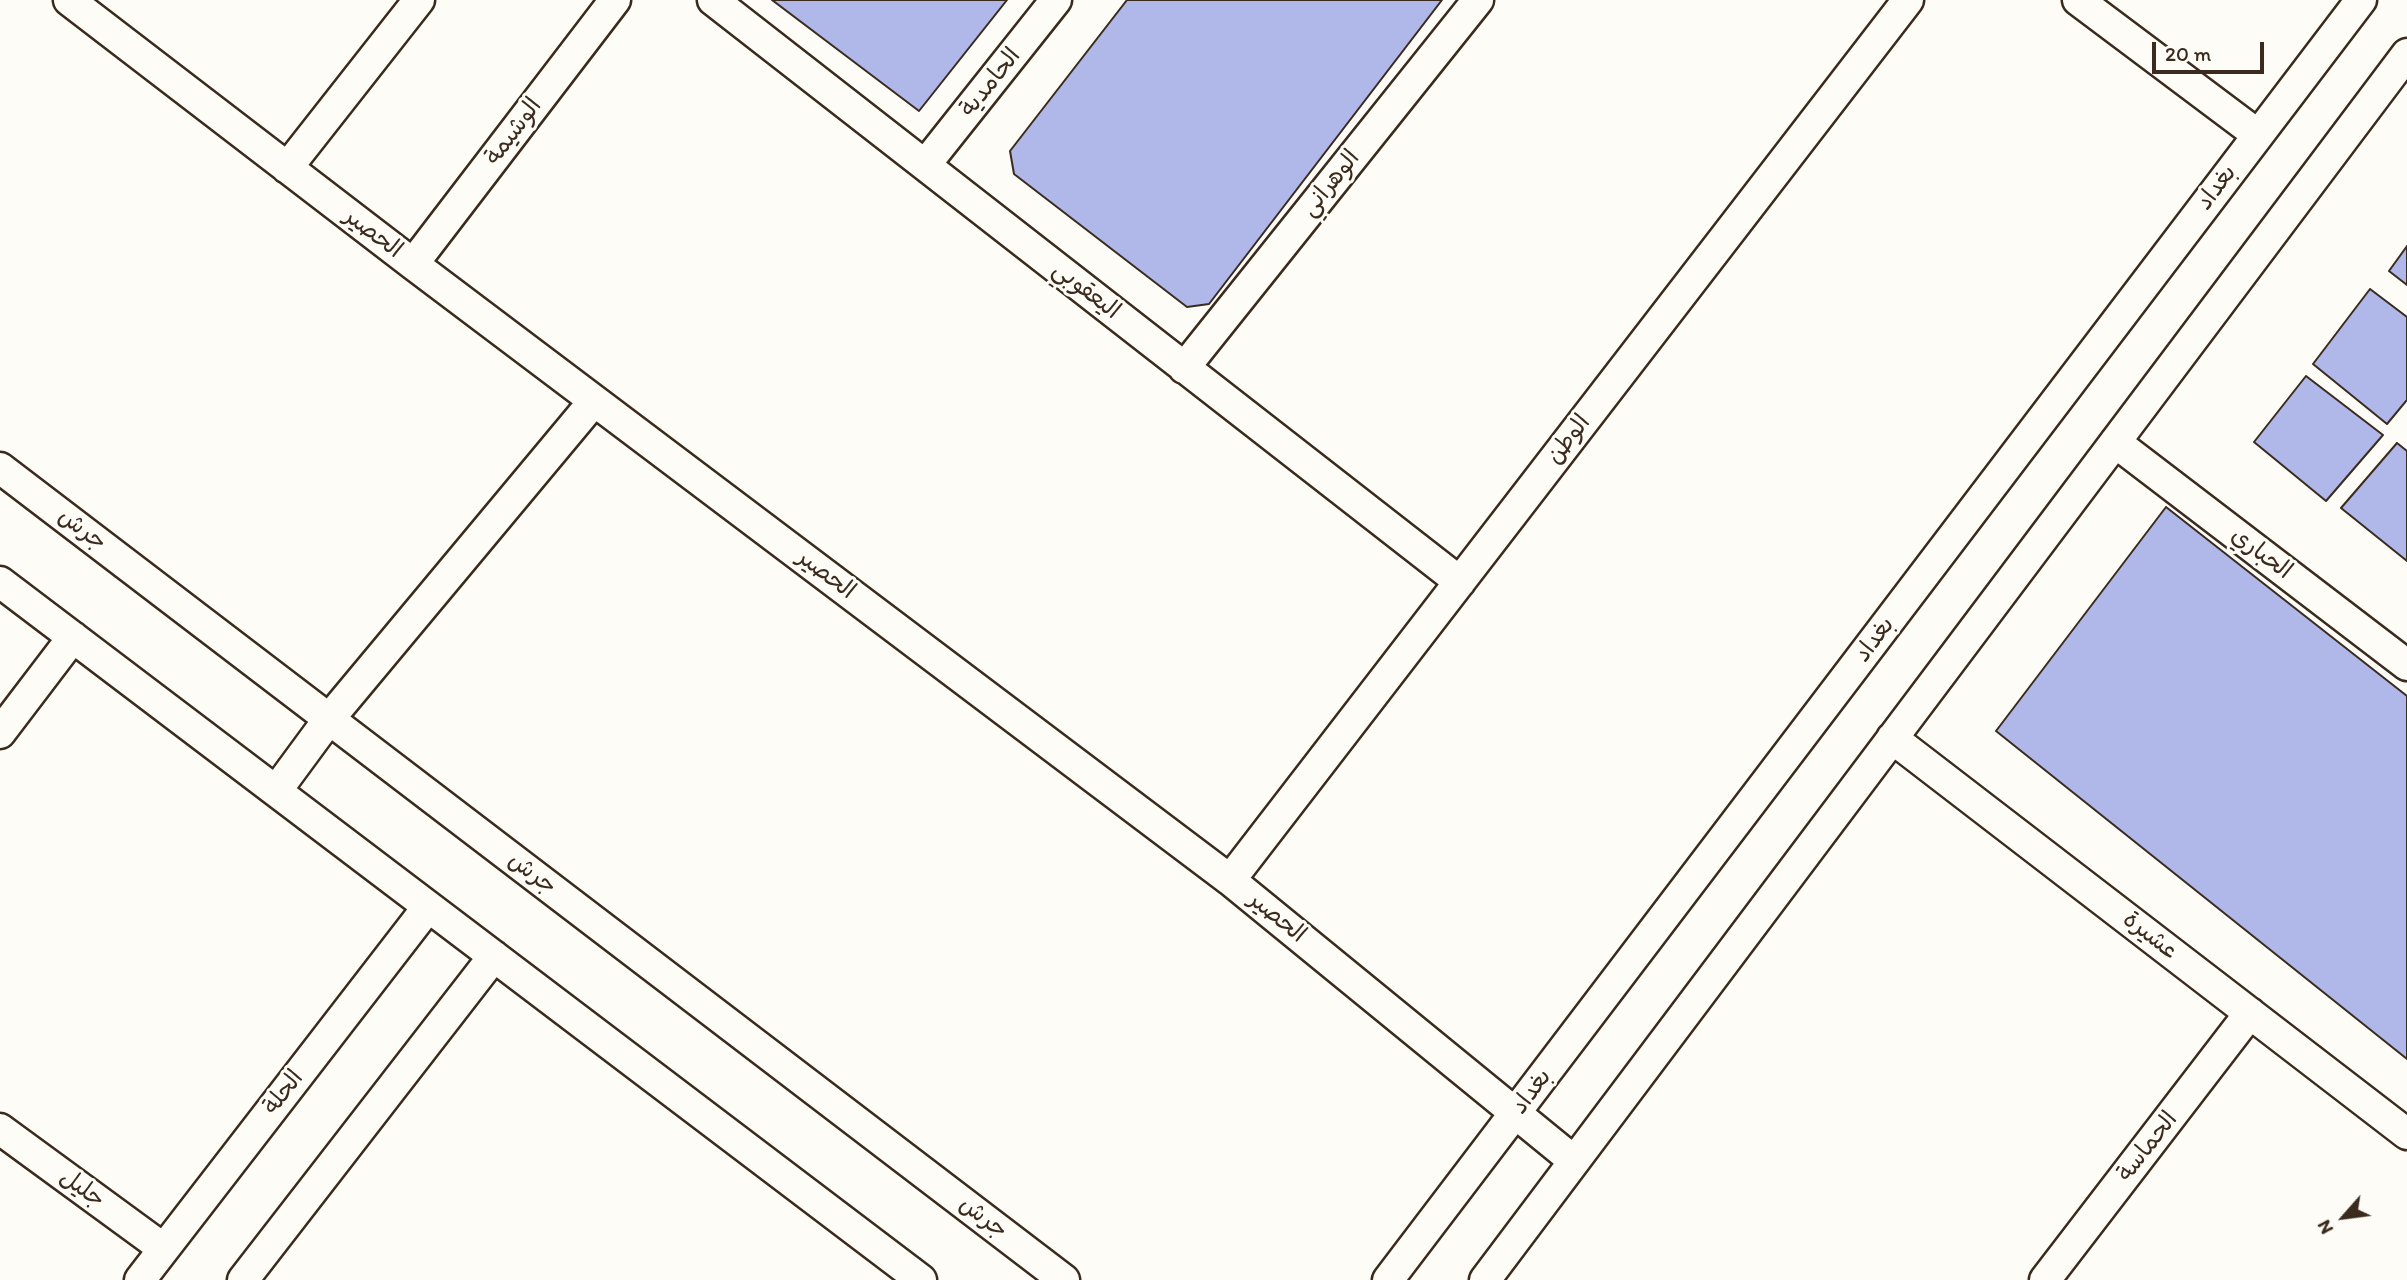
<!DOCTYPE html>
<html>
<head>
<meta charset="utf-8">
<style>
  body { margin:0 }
  #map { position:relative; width:2407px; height:1280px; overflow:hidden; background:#fdfcf7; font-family:Itim,sans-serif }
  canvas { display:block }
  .north { position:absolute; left:2309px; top:1182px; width:70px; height:70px; -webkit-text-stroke:5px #fdfcf7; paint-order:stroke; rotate:242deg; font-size:19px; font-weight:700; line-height:28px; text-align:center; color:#3b2a1e }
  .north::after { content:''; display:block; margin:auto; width:24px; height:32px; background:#3b2a1e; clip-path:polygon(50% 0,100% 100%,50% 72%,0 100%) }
  .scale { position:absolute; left:2152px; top:42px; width:112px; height:32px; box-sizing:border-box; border:4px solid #3b2a1e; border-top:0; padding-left:9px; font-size:21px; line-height:24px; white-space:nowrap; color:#3b2a1e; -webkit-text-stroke:5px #fdfcf7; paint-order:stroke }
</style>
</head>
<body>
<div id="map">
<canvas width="2407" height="1280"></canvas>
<div class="north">N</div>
<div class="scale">20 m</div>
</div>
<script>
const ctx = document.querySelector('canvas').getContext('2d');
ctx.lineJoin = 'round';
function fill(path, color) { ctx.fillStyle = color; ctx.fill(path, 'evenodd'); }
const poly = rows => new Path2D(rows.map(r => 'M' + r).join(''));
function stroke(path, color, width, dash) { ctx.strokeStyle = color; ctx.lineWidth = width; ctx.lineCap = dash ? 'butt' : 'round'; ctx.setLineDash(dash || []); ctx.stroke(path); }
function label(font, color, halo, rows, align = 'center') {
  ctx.font = font + ' Itim,"Playpen Sans Arabic",sans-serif'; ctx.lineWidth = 6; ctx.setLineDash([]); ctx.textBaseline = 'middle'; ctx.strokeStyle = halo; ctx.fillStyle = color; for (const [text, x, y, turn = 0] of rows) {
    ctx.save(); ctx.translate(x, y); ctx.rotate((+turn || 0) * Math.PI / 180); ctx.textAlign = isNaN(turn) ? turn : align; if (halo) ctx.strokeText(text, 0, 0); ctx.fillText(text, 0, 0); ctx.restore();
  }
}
const building = poly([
  [772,0,1007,0,919,111,772,0],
  [1127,0,1442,0,1209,304,1187,307,1014,174,1010,151,1127,0],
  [2407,246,2407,285,2389,271,2407,246],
  [2370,289,2407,317,2407,400,2387,424,2313,364,2370,289],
  [2306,376,2383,435,2326,501,2254,442,2306,376],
  [2397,443,2407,451,2407,561,2341,508,2397,443],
  [2166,507,2407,696,2407,1059,1996,731,2166,507]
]);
const minor = poly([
  [69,0,413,264,1230,880,1574,1161],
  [713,0,1460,582],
  [2078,0,2258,135],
  [925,165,1056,0],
  [287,168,419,0],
  [413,264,615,0],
  [1184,368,1478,0],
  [2115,442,2407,665],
  [0,468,1064,1280],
  [0,582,921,1280],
  [0,733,73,637],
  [1892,738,2407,1134],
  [276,791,329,719,594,401],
  [1230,880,1908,0],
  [0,1129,164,1249],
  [140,1280,428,907],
  [243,1280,494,956],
  [1388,1280,2361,0],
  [1485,1280,2407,54],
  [2045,1280,2250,1013]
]);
const streetNames = [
  ["الحامدية",991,83,-51],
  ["الوشيمة",514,132,-53],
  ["الوهراني",1331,184,-51],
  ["بغداد",2217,188,-53],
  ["الحصير",373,234,37],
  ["اليعقوبي",1086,291,38],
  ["الوطن",1569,440,-52],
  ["جرش",82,530,37],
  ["الحباري",2261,554,37],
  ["الحصير",826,575,37],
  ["بغداد",1875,640,-53],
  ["جرش",532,874,37],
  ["الحصير",1277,918,39],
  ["عشيرة",2150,936,38],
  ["بغداد",1532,1092,-53],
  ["الحلة",284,1093,-52],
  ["الحماسة",2148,1147,-52],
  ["جليل",82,1189,36],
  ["جرش",983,1218,37]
];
fill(building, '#afb8e9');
stroke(building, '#3b2a1e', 2);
stroke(minor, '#3b2a1e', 35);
stroke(minor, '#fdfcf7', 30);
label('24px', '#3b2a1e', '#fdfcf7', streetNames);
</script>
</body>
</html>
